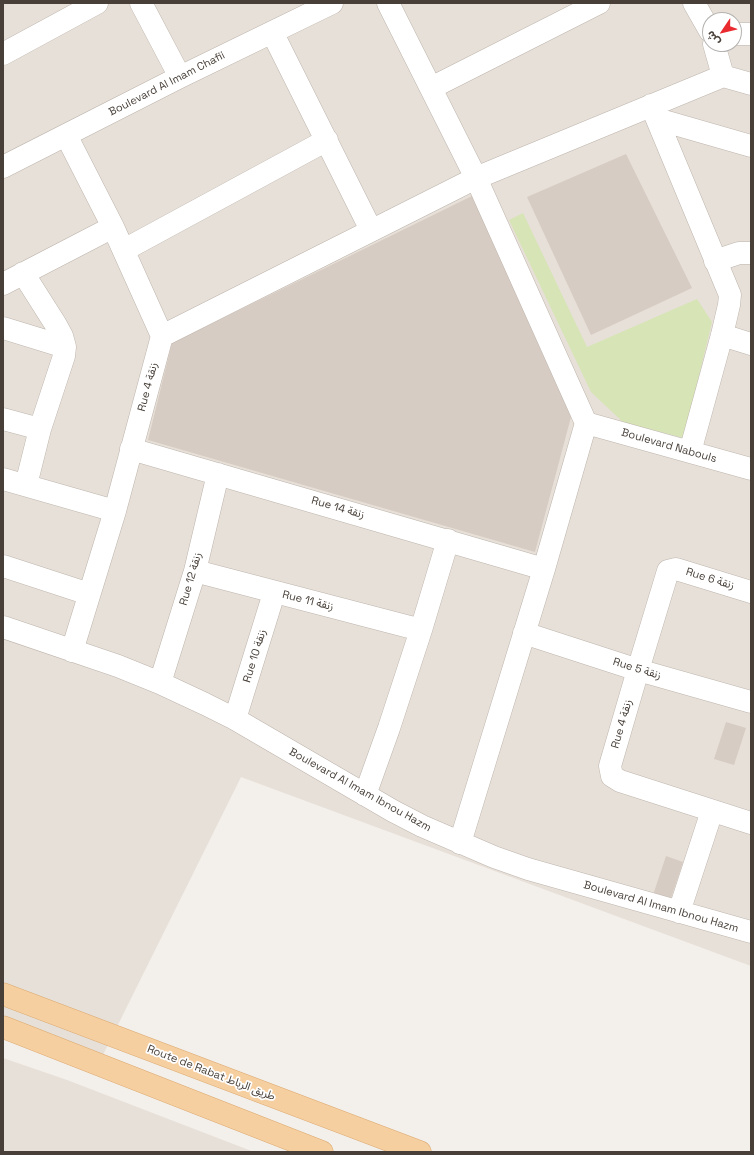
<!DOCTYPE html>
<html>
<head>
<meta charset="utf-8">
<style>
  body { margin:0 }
  #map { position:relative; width:754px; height:1155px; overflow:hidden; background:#f3efea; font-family:"Space Grotesk","Noto Sans Arabic",sans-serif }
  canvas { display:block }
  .frame { position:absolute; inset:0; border:4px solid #473f38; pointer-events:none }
  .north { position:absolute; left:702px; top:12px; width:40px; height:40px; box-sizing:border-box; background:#fff; border:1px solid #b5b2af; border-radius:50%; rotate:235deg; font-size:11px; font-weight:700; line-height:16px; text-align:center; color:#473f38 }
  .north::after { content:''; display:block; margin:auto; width:14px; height:18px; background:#e92b2f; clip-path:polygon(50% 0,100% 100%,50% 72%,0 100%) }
</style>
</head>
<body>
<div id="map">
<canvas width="754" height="1155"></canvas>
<div class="frame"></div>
<div class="north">ش</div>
</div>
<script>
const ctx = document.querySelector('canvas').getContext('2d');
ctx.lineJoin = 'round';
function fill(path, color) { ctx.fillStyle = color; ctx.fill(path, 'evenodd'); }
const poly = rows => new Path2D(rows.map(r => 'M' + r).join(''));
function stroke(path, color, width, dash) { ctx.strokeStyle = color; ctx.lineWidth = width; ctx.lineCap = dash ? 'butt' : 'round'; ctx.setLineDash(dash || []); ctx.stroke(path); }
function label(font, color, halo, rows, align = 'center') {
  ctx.font = font + ' "Space Grotesk","Noto Sans Arabic",sans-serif'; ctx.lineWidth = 3.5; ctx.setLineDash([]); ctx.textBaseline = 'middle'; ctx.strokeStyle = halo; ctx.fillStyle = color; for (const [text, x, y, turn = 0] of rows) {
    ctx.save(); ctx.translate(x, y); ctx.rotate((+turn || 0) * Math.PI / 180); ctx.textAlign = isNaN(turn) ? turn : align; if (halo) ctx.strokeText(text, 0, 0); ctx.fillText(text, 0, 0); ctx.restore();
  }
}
const residential = poly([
  [3,3,751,3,751,966,241,777,94,1073,3,1035],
  [710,20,734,20,734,44,710,44],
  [3,1058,67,1080,254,1152,3,1152]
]);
const green = poly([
  [523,213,587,347,697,299,712,322,684,438,624,423,591,392,509,220]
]);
const building = poly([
  [626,154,692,288,591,335,527,197],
  [472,196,571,417,535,552,148,440,172,343],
  [726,722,746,728,734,765,714,759],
  [666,856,683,862,669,904,652,898]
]);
const minor = poly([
  [141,3,180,77],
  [388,3,476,178,586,423,544,569,460,843],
  [694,3,710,31],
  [272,32,371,230],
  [734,34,751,34],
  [714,44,723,76],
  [3,54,97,3],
  [431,88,599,3],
  [651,105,730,295,729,305,722,335,690,452],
  [657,119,751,146],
  [66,135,113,227,162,336,115,511,72,651],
  [3,167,180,77,332,3],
  [124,250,327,140],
  [715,261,739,253,751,253],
  [23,273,56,325,62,336,65,347,64,356,40,429,26,485],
  [3,284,113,227],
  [3,328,65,347],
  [722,335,751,344],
  [162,336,476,178,723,76,751,84],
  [3,419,40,429],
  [586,423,751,469],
  [131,449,544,569],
  [3,479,115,511],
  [3,566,89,594],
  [195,571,421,630],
  [751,592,676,569,668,571,638,670,610,766,612,776,620,781,751,823],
  [3,627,118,666,160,683,205,704,235,719,393,811,422,826,494,857,528,869,751,932],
  [524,633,638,670,751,702],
  [160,683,195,571,218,474],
  [235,719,274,593],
  [365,795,389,728,421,630,448,540],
  [679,912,712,811]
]);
const major = poly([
  [3,994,420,1152],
  [3,1027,322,1152]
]);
const streetNames = [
  ["Boulevard Al Imam Chafii",167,84,-27],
  ["Rue 4 زنقة",148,387,-75],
  ["Boulevard Nabouls",669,446,16],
  ["Rue 14 زنقة",338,508,16],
  ["Rue 12 زنقة",191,579,-74],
  ["Rue 6 زنقة",710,579,17],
  ["Rue 11 زنقة",308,601,14],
  ["Rue 10 زنقة",255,656,-73],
  ["Rue 5 زنقة",637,669,17],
  ["Rue 4 زنقة",622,724,-74],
  ["Boulevard Al Imam Ibnou Hazm",360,790,29],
  ["Boulevard Al Imam Ibnou Hazm",661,907,16],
  ["Route de Rabat طريق الرباط",211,1073,21]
];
fill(residential, '#e7e0d8');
fill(green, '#d7e4b6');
fill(building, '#d7ccc3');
stroke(minor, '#beb5ad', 23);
stroke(major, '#dba970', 23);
stroke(minor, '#fff', 22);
stroke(major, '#f6cfa0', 22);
label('11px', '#473f38', '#fff', streetNames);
</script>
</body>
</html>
